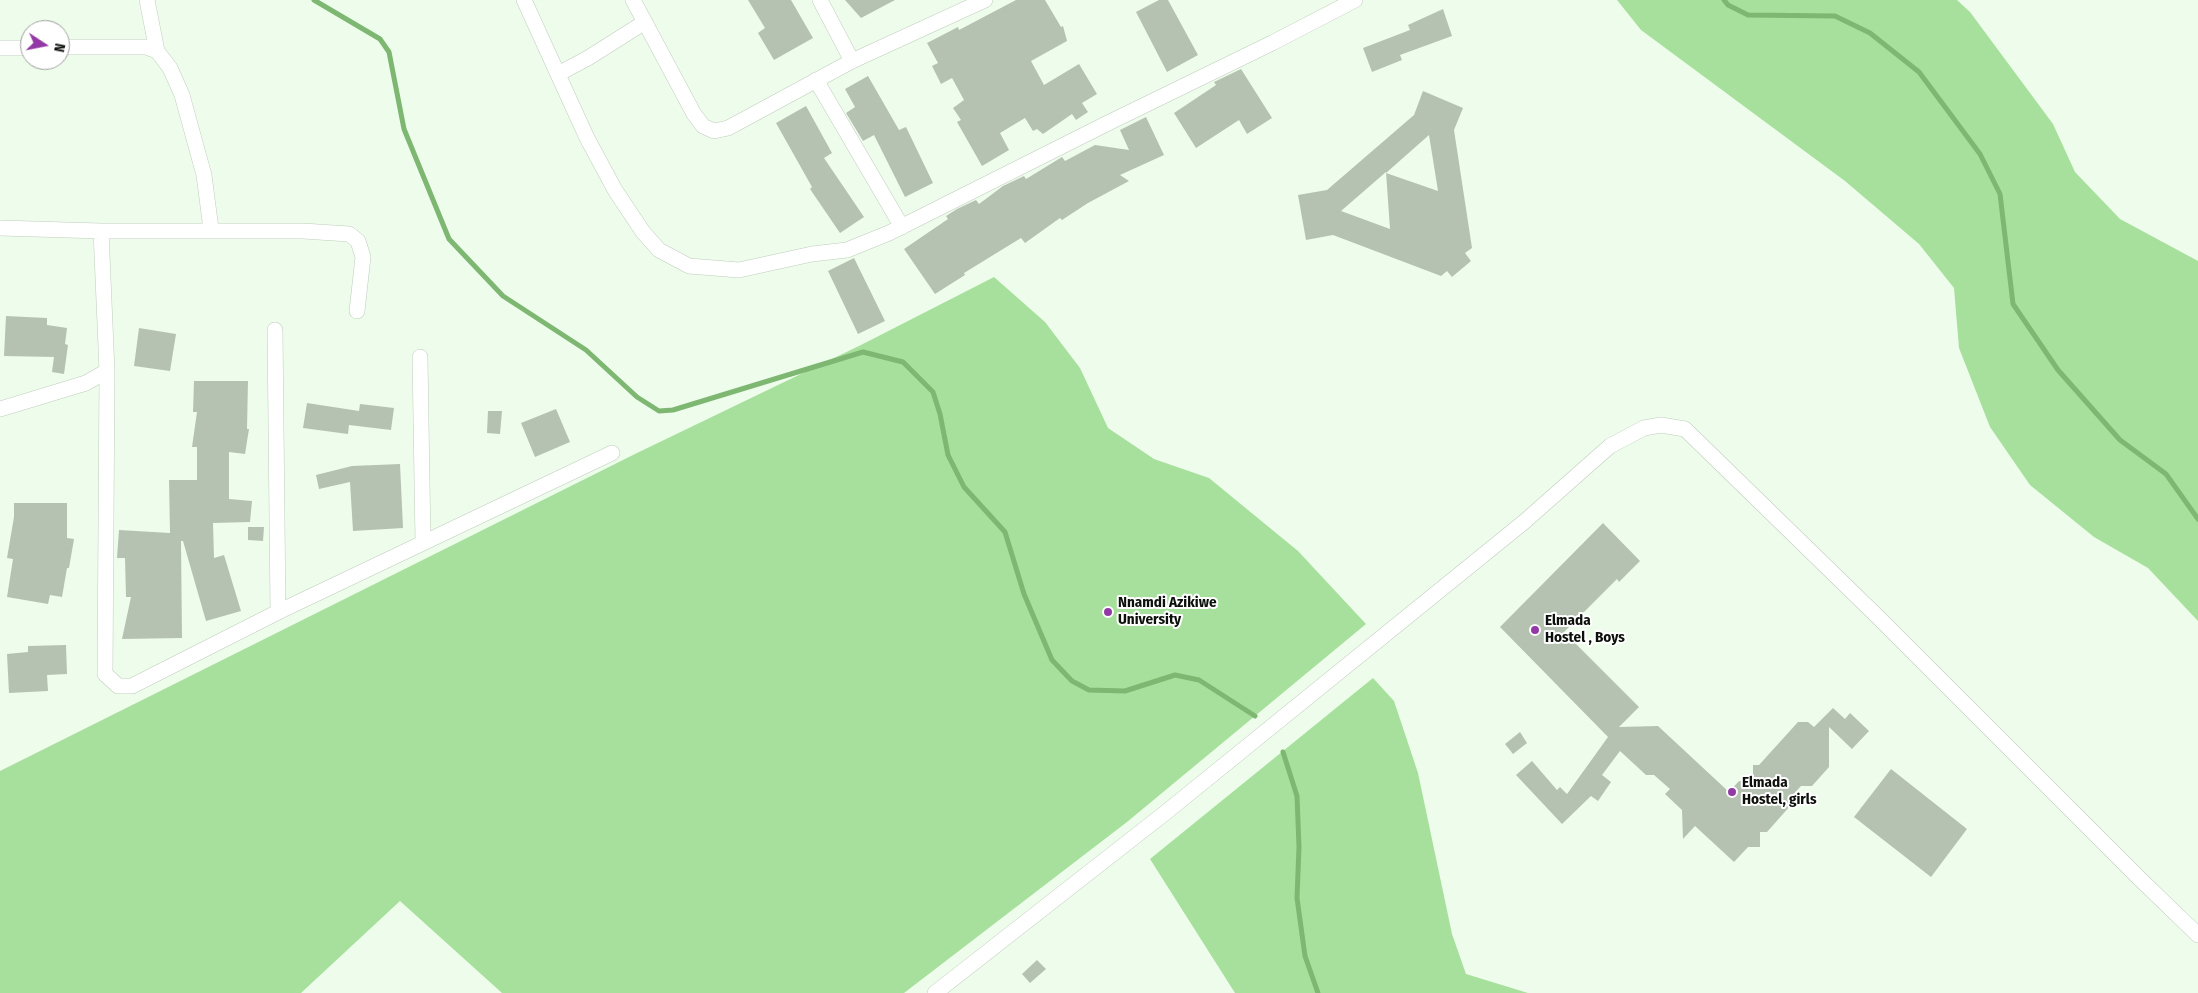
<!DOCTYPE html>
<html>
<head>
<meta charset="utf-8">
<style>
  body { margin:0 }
  #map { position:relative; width:2198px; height:993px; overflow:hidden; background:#eefceb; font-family:"Fira Sans Condensed",sans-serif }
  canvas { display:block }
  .north { position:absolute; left:20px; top:20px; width:50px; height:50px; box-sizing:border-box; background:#fff; border:1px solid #9ea09e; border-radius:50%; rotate:101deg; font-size:14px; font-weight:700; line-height:20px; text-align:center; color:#0d110c }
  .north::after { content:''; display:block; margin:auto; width:18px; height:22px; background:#9339a5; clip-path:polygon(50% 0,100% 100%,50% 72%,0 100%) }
</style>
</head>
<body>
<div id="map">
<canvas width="2198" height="993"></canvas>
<div class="north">N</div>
</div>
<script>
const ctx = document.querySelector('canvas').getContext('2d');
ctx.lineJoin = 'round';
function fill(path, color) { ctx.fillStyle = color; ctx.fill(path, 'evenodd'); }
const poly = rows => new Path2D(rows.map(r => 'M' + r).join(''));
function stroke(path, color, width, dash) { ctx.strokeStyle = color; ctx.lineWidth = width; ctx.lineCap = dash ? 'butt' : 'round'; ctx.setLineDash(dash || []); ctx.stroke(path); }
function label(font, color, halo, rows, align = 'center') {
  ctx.font = font + ' "Fira Sans Condensed",sans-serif'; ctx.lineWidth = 4; ctx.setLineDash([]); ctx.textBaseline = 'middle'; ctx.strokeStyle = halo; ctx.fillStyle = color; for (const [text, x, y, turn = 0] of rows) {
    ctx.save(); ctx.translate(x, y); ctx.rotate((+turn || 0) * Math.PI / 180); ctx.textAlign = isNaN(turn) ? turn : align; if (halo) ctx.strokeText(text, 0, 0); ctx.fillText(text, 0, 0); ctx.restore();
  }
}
const green = poly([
  [1617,0,1957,0,1970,12,2053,124,2075,172,2120,219,2198,261,2198,621,2148,568,2094,537,2030,485,1990,427,1959,348,1954,288,1919,244,1845,181,1641,30],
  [994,277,1045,322,1080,368,1108,428,1154,459,1209,478,1298,551,1366,624,1127,822,904,993,502,993,400,901,301,993,0,993,0,771,637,453,861,345],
  [1373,678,1394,701,1418,773,1452,934,1466,974,1528,993,1235,993,1150,859]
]);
const stream = poly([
  [314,0,380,39,389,52,404,129,449,239,503,296,586,350,637,397,659,411,673,410,863,352,903,362,933,392,940,414,948,455,964,487,1005,532,1024,594,1052,660,1072,681,1089,690,1125,691,1175,675,1199,680,1255,716],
  [1724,0,1728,5,1748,15,1835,16,1870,33,1919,72,1980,154,2000,194,2013,304,2058,370,2120,440,2166,474,2198,519],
  [1283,752,1297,796,1299,847,1297,898,1305,956,1318,993]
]);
const building = poly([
  [748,0,791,0,813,38,774,60,758,33,765,28],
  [845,0,895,0,861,18],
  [1016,0,1045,0,1061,27,1063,26,1067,41,1031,61,1044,85,1079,64,1097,94,1082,103,1088,112,1076,120,1072,114,1043,134,1037,129,1033,131,1025,118,1000,133,1009,150,982,166,957,122,961,120,953,108,964,100,952,78,941,84,932,66,938,63,927,43,958,27,959,30],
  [1159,0,1168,0,1198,55,1167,72,1136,12],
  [1443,9,1452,36,1400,55,1402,60,1372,72,1363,48,1410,30,1408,25],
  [1241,69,1272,118,1247,134,1239,120,1196,148,1174,113,1216,85,1214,82],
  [868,76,899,130,906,127,933,183,905,197,874,135,863,141,846,113,855,107,845,89],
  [1423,91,1463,108,1454,130,1472,248,1465,253,1471,261,1452,277,1447,271,1441,276,1333,235,1306,240,1298,195,1327,190,1414,115],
  [1429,135,1438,191,1386,173],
  [1386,172,1390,229,1341,211],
  [806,106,832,153,824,158,864,217,840,233,810,189,812,187,776,123],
  [1146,117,1164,155,1120,175,1129,181,1088,203,1062,220,1060,218,1025,243,1021,238,964,273,965,275,935,294,904,249,948,219,946,216,957,209,976,200,979,204,1003,186,1024,176,1026,179,1062,157,1065,161,1095,145,1129,150,1120,130],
  [854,258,885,321,858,334,828,271],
  [6,316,47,318,47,325,67,328,65,344,68,345,64,374,52,372,54,357,4,356],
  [139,328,176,334,170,371,134,366],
  [194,381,248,381,247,429,249,429,245,454,229,452,229,499,252,501,250,522,213,523,214,558,224,555,241,611,206,621,183,541,181,541,182,638,122,639,131,597,126,597,125,558,117,558,119,530,170,533,169,480,197,480,197,447,192,447,197,412,193,412],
  [307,403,359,411,360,404,394,408,391,430,349,425,348,434,303,428],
  [556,409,570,442,535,457,521,423],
  [488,411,502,411,500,434,487,433],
  [400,464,403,528,353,531,350,482,319,489,316,475,352,466],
  [14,503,67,503,67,538,74,539,69,568,67,568,62,597,50,595,48,604,7,597,13,559,7,558,14,517],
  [1603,523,1640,561,1619,582,1617,579,1564,632,1639,707,1619,727,1658,726,1729,792,1739,781,1753,781,1753,765,1759,765,1798,722,1808,722,1814,727,1833,708,1845,719,1850,713,1869,731,1852,749,1829,727,1829,767,1812,786,1801,786,1791,797,1791,805,1767,832,1760,832,1760,847,1748,847,1734,862,1695,826,1683,839,1682,810,1665,794,1670,789,1654,775,1646,775,1620,751,1602,775,1611,782,1598,801,1591,796,1562,824,1516,775,1532,761,1557,790,1560,787,1567,794,1608,737,1500,627],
  [248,527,264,527,263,541,248,540],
  [66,645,67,674,47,675,48,691,9,693,7,654,28,652,28,646],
  [1520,732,1527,743,1513,754,1505,744],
  [1891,769,1967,829,1931,877,1854,817],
  [1037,960,1046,969,1030,983,1022,974]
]);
const minor = poly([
  [147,0,157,51],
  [524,0,587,138,615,190,643,232,659,250,689,266,739,270,812,254,847,250,889,233,1108,123,1272,43,1355,0],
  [633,0,694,114,703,126,714,131,728,128,852,61,985,0],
  [820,0,852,61],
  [60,47,146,47,157,51,170,68,182,95,204,175,211,229],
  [0,48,30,48],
  [558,74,588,58,645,22],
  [816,80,902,227],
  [0,228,101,231,303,231,349,234,358,241,363,257,357,311],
  [101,231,107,371,105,674,118,686,132,686,278,612,612,453],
  [275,330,278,612],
  [420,357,423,543],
  [0,409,86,383,107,371],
  [935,993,1165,813,1524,522,1610,446,1644,428,1661,425,1685,429,1879,618,2140,879,2198,935]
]);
const markers = [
  [1108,612,5,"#9339a5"],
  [1535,630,5,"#9339a5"],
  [1732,792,5,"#9339a5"]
];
const poiNames = [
  ["Nnamdi Azikiwe",1118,603],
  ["University",1118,620],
  ["Elmada",1545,621],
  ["Hostel , Boys",1545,638],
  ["Elmada",1742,783],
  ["Hostel, girls",1742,800]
];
fill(green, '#a7e09c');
stroke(stream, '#7db772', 5);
fill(building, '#b5c2b2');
stroke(minor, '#bfcdbd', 16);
stroke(minor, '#fff', 15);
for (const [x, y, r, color] of markers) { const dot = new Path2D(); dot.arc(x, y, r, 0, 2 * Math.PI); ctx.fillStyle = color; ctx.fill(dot); stroke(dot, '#fff', 2); }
label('bold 15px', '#0d110c', '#fff', poiNames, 'left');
</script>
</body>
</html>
